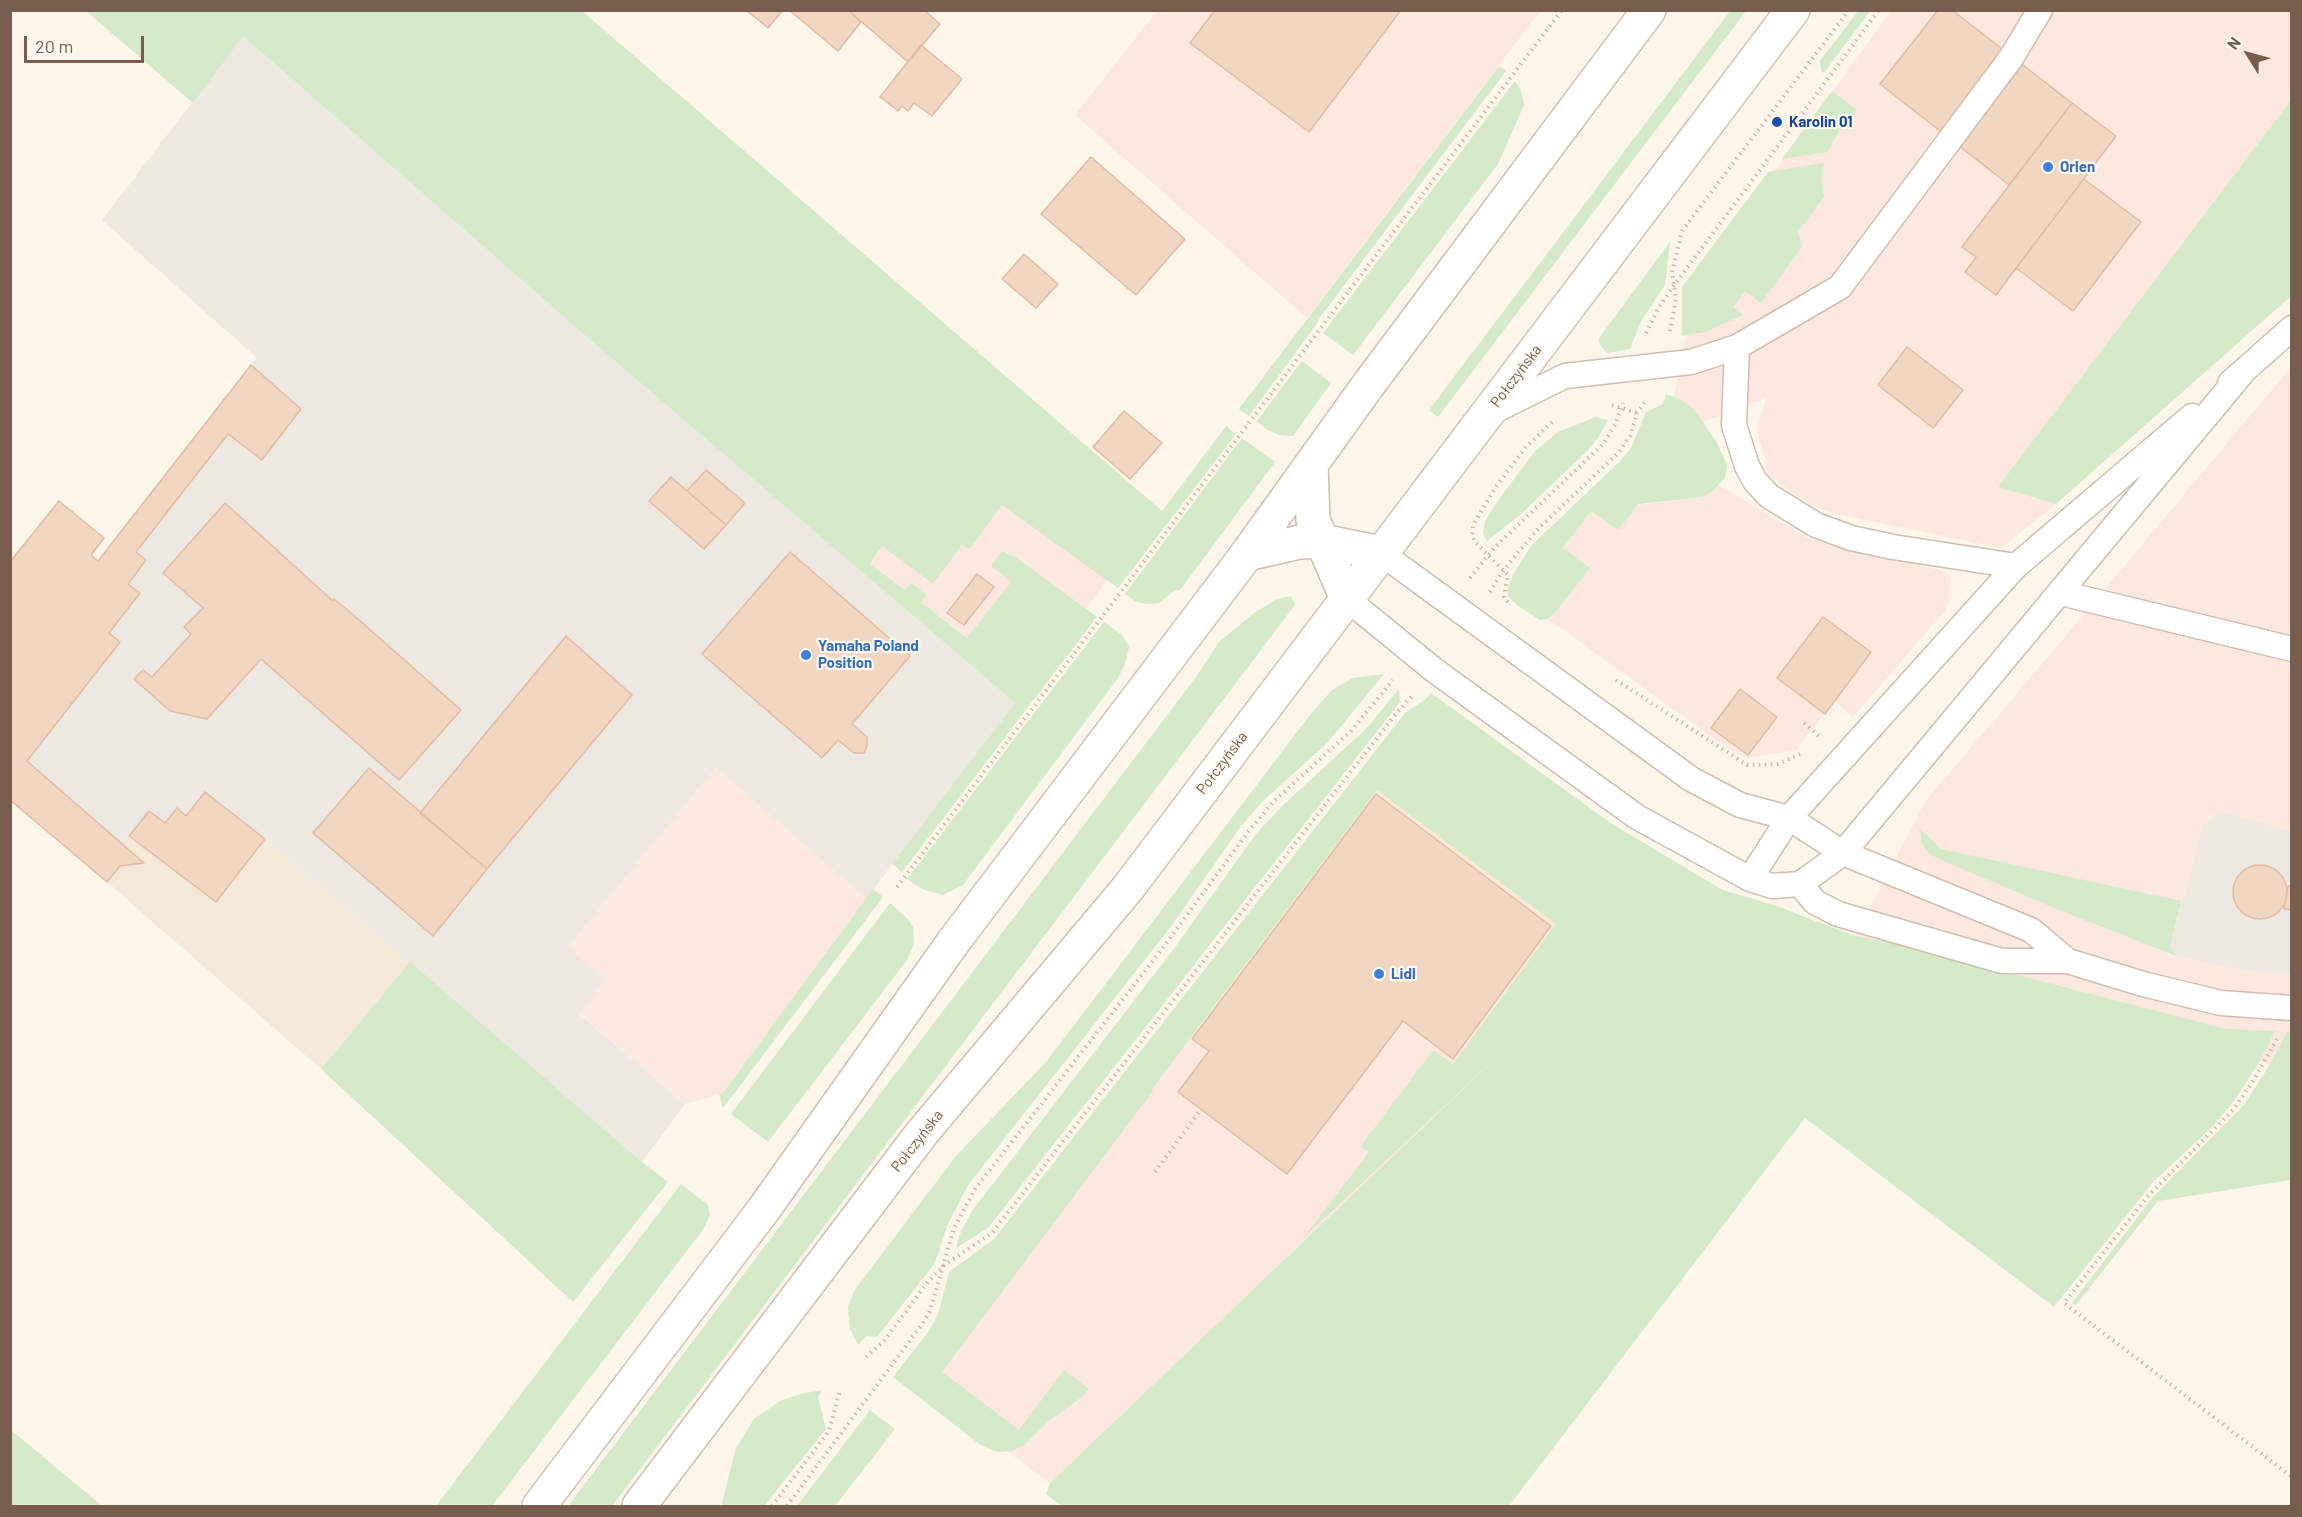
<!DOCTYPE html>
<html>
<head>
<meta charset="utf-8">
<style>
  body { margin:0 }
  #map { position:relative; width:2302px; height:1517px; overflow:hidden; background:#fcf5ea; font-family:Barlow,sans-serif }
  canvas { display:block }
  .frame { position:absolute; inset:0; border:12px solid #775d4d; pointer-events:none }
  .north { position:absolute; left:2218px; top:24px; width:60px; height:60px; -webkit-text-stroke:4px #fff9f0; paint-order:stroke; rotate:307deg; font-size:16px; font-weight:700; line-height:24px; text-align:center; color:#775d4d }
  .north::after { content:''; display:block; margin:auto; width:21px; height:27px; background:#775d4d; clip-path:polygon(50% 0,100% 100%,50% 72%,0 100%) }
  .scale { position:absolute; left:24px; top:36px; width:120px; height:27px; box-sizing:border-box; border:3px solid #775d4d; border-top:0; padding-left:8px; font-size:18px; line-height:21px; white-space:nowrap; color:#775d4d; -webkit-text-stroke:4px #fff9f0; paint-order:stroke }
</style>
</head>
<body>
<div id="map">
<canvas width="2302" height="1517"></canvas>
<div class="frame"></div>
<div class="north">N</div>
<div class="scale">20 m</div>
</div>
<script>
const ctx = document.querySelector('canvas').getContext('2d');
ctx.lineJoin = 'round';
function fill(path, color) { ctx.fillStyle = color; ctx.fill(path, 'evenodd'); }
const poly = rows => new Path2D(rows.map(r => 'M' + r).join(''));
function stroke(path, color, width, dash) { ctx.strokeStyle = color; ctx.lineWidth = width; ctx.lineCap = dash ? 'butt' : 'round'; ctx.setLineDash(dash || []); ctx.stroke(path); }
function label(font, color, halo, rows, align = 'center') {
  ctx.font = font + ' Barlow,sans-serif'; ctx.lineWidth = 4.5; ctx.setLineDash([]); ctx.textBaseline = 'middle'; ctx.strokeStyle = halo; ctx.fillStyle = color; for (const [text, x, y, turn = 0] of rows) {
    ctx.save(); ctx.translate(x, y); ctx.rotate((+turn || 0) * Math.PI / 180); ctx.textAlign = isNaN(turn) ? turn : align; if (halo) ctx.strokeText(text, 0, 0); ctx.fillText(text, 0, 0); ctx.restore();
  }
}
const residential = poly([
  [205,792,265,839,410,962,321,1069,107,882,120,866,143,862,120,841,129,836,149,811,177,808,186,815]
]);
const commercial = poly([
  [1157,11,1540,11,1307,318,1075,115],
  [1891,11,2291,11,2291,100,1999,486,2056,504,2001,548,1837,514,1813,506,1769,476,1757,430,1766,398,1702,422,1681,399,1674,396,1698,275],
  [2291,367,2291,1074,2260,1061,1855,936,1927,799,2048,657],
  [1719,485,1807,538,1943,571,1950,576,1949,601,1945,611,1853,717,1834,701,1796,750,1747,758,1733,752,1548,619,1554,614,1589,568,1563,548,1591,511,1702,497,1711,493],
  [1002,505,1108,579,1085,610,1017,558,1011,582,968,638,921,602,927,595,913,584,905,590,870,564,883,546,933,584,962,545,970,549],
  [1428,720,1608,952,1050,1483,922,1388],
  [716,768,866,899,723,1093,685,1104,579,1013,568,947]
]);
const industrial = poly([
  [243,36,580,331,1015,703,866,899,716,768,568,947,605,980,579,1014,685,1104,642,1162,265,839,205,792,186,816,177,808,165,823,149,811,129,836,120,841,144,863,120,866,107,882,11,800,10,562,59,501,104,538,91,555,99,561,257,358,102,220],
  [2220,811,2291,832,2291,973,2264,972,2227,967,2177,956,2170,948,2203,826]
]);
const green = poly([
  [1731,10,1746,11,1438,417,1429,410],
  [1859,10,1870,11,1824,73,1821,71,1820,61],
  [86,11,582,11,1162,511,1226,426,1236,434,1118,588,1002,505,970,549,962,545,933,584,882,546,870,564,905,590,912,583,927,595,921,602,967,638,1011,582,991,566,1002,551,1017,558,1097,617,902,872,892,864,1015,703,580,331,243,36,193,103],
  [1499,66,1506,71,1321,316,1316,325,1249,416,1239,409],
  [1515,81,1521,90,1524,105,1498,164,1353,355,1323,333],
  [1832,91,1857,110,1836,136,1828,152,1782,159],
  [2291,100,2291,296,2056,504,1998,487],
  [1824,163,1821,179,1824,197,1798,232,1802,247,1761,303,1745,291,1733,307,1743,315,1705,332,1682,336,1682,287,1768,172],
  [1670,242,1665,285,1641,321,1630,349,1607,353,1599,343,1599,338],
  [1302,361,1331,383,1293,436,1279,435,1266,429,1257,421],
  [1666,394,1681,399,1696,412,1716,441,1727,465,1725,478,1711,493,1702,497,1638,504,1618,530,1591,511,1563,548,1590,568,1554,614,1547,619,1540,620,1518,606,1508,596,1507,590,1513,575,1531,546,1618,463,1631,448,1646,412,1663,404],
  [1596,417,1608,420,1598,438,1591,447,1521,514,1487,541,1483,534,1485,521,1499,499,1535,451,1558,432],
  [1242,438,1275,462,1180,590,1175,590,1159,603,1145,604,1135,601,1125,594],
  [1291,596,1295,605,612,1506,568,1506,1196,677,1219,642,1254,613,1277,599],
  [1104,622,1122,635,1129,647,1125,664,1118,678,963,885,943,895,922,889,907,879],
  [1384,674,1328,742,1263,801,1241,826,1172,925,968,1185,948,1224,935,1263,877,1337,866,1336,858,1345,850,1329,848,1307,854,1291,956,1156,1046,1062,1310,715,1332,690,1353,678],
  [1399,689,1400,702,988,1228,956,1248,960,1234,972,1211,1173,950,1256,834,1282,806,1366,729],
  [1431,693,1612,824,1723,890,1774,905,1855,936,1902,945,2226,1029,2275,1031,2260,1061,2234,1101,2212,1127,2153,1182,2054,1307,1805,1118,1509,1506,1062,1506,1046,1494,1050,1483,1514,1041,1304,1237,1369,1152,1361,1146,1433,1050,1453,1064,1556,924,1377,790,1152,1089,1153,1091,942,1372,1019,1430,1064,1370,1089,1389,1079,1399,1050,1420,1024,1445,1012,1451,999,1452,982,1446,893,1377,929,1331,938,1314,949,1272,994,1239,1405,713,1426,699],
  [1920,829,1941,849,2181,901,2170,947,2177,956,2064,912,1941,860,1930,854,1923,846],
  [873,889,883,897,723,1108,719,1094,723,1093],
  [890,903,907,918,913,927,914,944,907,960,768,1142,731,1114],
  [410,962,642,1162,668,1182,573,1302,321,1069],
  [2287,1032,2292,1032,2291,1180,2158,1201,2076,1305,2072,1303,2153,1197,2244,1105,2269,1066],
  [681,1184,708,1205,710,1215,702,1231,492,1506,436,1506],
  [823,1390,818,1397,826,1429,764,1506,721,1506,736,1448,754,1419,780,1401,800,1394],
  [870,1410,895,1429,835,1506,797,1506],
  [10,1430,11,1430,102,1506,11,1506]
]);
const building = poly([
  [746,10,783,10,768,28,746,10],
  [789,10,848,10,861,22,838,51,789,10],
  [848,10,924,10,940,24,908,62,848,10],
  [1215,10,1401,10,1309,132,1190,43,1215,10],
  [1938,10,1952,10,2072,103,2009,185,1880,84,1938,10],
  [921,45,962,79,932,116,914,103,908,111,902,106,898,111,880,97,921,45],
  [2072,103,2116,136,1996,295,1965,272,1976,257,1962,247,2072,103],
  [1091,157,1185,239,1136,295,1041,214,1091,157],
  [2084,179,2141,222,2073,311,2016,268,2084,179],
  [1024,254,1058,284,1036,308,1002,279,1024,254],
  [1907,347,1963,390,1933,428,1878,385,1907,347],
  [251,365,301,409,262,460,228,434,136,552,146,560,128,584,140,593,109,633,120,642,27,761,144,863,120,866,107,882,10,800,10,562,59,501,104,538,91,555,98,561,251,365],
  [1124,411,1162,443,1130,479,1093,447,1124,411],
  [706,470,745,503,726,525,687,491,706,470],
  [671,477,726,525,704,549,649,501,671,477],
  [225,503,333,601,334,599,350,612,461,710,399,780,261,659,207,719,170,711,134,679,143,670,152,677,191,634,184,627,203,608,163,573,225,503],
  [790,552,910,656,852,724,867,737,867,746,864,753,854,753,838,740,822,758,702,654,790,552],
  [977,574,994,587,964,625,947,613,977,574],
  [1823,617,1871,652,1825,714,1777,678,1823,617],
  [566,636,632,695,487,869,420,813,566,636],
  [1740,689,1777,717,1748,755,1711,728,1740,689],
  [369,768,487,869,433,936,313,833,369,768],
  [205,792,265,839,216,902,129,836,149,811,165,823,177,808,186,816,205,792],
  [1376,794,1551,926,1453,1059,1403,1021,1287,1174,1178,1092,1209,1051,1192,1039,1376,794],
  '2233 892a27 27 0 1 1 54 0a27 27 0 1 1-54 0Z',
  [2288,886,2292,886,2292,910,2284,909,2288,886]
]);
const path = poly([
  [1670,331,1676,299,1672,272,1682,231,1849,10],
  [1646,333,1659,307,1675,284,1879,10],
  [1612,405,1637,413],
  [1470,578,1495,547,1603,444,1615,425,1623,403],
  [1490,592,1503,571,1537,530,1619,452,1630,436,1637,413,1646,400],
  [1508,602,1504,597,1508,575,1475,542,1472,534,1473,525,1497,485,1526,447,1552,422],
  [1616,680,1747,765,1778,764,1800,754],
  [1804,723,1820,737],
  [897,887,1562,10],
  [2277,1039,2253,1081,2233,1110,2147,1197,2064,1303,2292,1477],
  [1155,1172,1201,1109],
  [866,1357,884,1341,927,1283,943,1266,992,1233,1395,715,1414,694],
  [772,1506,829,1431,840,1390],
  [787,1506,923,1323,930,1311,954,1228,975,1189,1159,953,1248,832,1274,801,1351,731,1393,680]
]);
const lane = poly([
  [1737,347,1734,425,1747,466,1755,481,1769,496,1816,525,1851,538,1893,547,2016,566],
  [2230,383,2292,328],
  [1492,412,1565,376,1691,362,1737,347,1840,287,2011,58,2040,10],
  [1381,553,1691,779,1740,805,1789,818,1843,853,2031,930,2068,961],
  [2061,593,2292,649],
  [1347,599,1434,670,1637,817,1750,879,1772,886,1800,884,1843,853,2242,373],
  [1750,879,1789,818,2016,566,2192,416],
  [1800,884,1815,902,1838,914,2002,961,2068,961,2143,984,2221,1003,2292,1008]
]);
const street = poly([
  [1311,465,1313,520,1347,599],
  [1247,554,1300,542,1321,541,1381,553]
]);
const secondary = poly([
  [539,1506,764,1209,954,941,1247,554,1366,388,1649,10],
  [639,1506,922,1133,1128,888,1793,10]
]);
const markers = [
  [1777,122,6,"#1a4fb4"],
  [2048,167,6,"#3f7fe0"],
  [806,655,6,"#3f7fe0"],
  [1379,974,6,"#3f7fe0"]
];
const transitNames = [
  ["Karolin 01",1789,122]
];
const shopNames = [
  ["Orlen",2060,167],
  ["Yamaha Poland",818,646],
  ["Position",818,663],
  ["Lidl",1391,974]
];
const streetNames = [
  ["Połczyńska",1516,376,-53],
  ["Połczyńska",1222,763,-53],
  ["Połczyńska",917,1141,-52]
];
fill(residential, '#f4e8d8');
fill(commercial, '#fce8de');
fill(industrial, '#eee8e2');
fill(green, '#d5eac8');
fill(building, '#f1d6c2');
stroke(building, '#e4bca2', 1.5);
stroke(lane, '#cfbeaf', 27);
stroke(street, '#cfbeaf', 36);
stroke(secondary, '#d4c0af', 36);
stroke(path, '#d7b9a4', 4, [1.5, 4.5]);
stroke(lane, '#fff', 24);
stroke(street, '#fff', 33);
stroke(secondary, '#fff', 33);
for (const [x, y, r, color] of markers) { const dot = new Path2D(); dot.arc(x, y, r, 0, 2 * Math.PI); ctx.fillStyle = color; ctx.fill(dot); stroke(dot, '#fff9f0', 2); }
label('bold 15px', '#164399', '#fff9f0', transitNames, 'left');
label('bold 15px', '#366cbe', '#fff9f0', shopNames, 'left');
label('15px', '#775d4d', '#fff9f0', streetNames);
</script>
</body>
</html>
